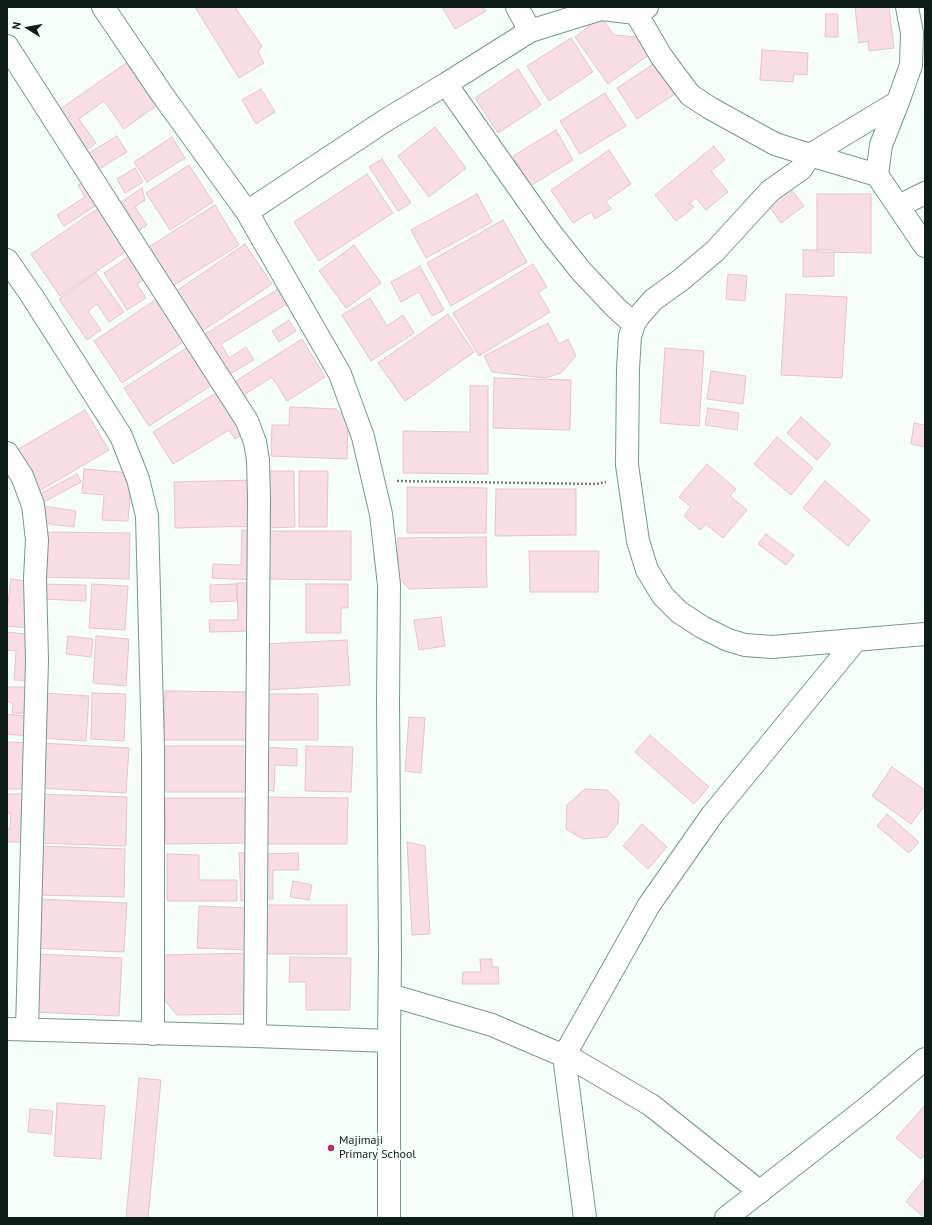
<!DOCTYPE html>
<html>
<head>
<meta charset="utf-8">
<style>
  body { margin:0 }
  #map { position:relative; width:932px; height:1225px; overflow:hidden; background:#f6fefa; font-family:"PT Sans",sans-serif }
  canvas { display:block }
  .frame { position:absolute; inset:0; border:8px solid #0e1d18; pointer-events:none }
  .north { position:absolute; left:8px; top:8px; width:40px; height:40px; -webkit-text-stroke:3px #f6fefa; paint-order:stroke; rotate:281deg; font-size:11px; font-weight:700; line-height:16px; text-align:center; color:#0e1d18 }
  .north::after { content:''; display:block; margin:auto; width:14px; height:18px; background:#0e1d18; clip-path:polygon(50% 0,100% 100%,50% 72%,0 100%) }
</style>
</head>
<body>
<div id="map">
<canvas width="932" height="1225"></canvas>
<div class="frame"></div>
<div class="north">N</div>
</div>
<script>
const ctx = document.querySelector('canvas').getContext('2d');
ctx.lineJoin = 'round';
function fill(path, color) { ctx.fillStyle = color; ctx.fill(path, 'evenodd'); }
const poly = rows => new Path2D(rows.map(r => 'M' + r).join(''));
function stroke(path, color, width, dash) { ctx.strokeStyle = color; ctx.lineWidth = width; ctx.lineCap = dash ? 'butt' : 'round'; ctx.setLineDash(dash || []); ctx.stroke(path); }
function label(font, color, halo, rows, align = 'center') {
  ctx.font = font + ' "PT Sans",sans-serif'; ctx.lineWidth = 4; ctx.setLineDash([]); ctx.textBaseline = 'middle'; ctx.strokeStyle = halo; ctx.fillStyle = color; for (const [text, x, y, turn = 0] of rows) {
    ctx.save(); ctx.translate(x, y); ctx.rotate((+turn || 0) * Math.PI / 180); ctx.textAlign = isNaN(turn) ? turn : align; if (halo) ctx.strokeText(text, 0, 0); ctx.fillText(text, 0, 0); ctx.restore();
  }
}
const building = poly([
  [195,7,237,7,236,9,262,46,258,52,264,63,239,78,195,7],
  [442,7,483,7,486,11,455,29,442,7],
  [855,7,889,7,894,48,869,51,868,41,859,43,855,7],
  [826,14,838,14,838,37,825,37,826,14],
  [601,17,614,35,637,37,649,55,608,84,575,37,601,17],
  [571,38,593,72,549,101,527,66,571,38],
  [762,50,808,53,807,75,794,74,793,82,760,80,762,50],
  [658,61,678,92,637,119,617,88,658,61],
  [126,63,156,106,124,129,104,101,79,119,96,143,84,152,56,112,126,63],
  [518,69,541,105,498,133,475,98,518,69],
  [261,89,275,112,256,124,242,100,261,89],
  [605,93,626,126,580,154,560,121,605,93],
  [435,127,466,168,429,197,398,156,435,127],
  [556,130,573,160,530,186,513,156,556,130],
  [117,136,127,152,94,172,84,156,117,136],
  [172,137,185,158,147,182,134,162,172,137],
  [714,146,725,160,711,171,728,192,706,210,696,198,689,204,694,207,676,221,655,195,714,146],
  [609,150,631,184,606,201,611,209,595,219,591,212,573,223,551,190,609,150],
  [382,159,411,203,398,211,369,167,382,159],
  [189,165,213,202,170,230,146,193,189,165],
  [135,168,143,182,125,193,117,179,135,168],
  [367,174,393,213,319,261,294,222,367,174],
  [89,178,103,201,64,226,57,215,85,197,78,185,89,178],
  [142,188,145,200,135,207,147,225,134,234,115,206,142,188],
  [790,188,804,206,781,223,768,205,790,188],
  [477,194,492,222,426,258,411,230,477,194],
  [817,194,871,194,871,253,817,252,817,194],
  [103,205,131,248,60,296,31,254,103,205],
  [215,205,239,245,168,289,144,250,215,205],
  [503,220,527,262,451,306,427,263,503,220],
  [245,244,272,284,198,334,172,294,245,244],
  [354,245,381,283,346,308,319,271,354,245],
  [803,250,834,250,834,276,803,277,803,250],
  [134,253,149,276,137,284,146,298,127,310,104,273,134,253],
  [533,264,547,287,538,292,550,312,479,356,453,313,533,264],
  [420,266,444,310,432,316,419,292,401,302,391,282,420,266],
  [96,273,124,312,109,322,97,304,88,311,101,330,87,340,59,299,96,273],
  [728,274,747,276,745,301,726,299,728,274],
  [278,289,287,304,221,344,229,358,246,347,254,360,223,378,199,338,278,289],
  [786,294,847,297,842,378,781,375,786,294],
  [161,296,189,338,122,383,94,341,161,296],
  [370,298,387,326,403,315,414,333,371,361,342,315,370,298],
  [448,314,474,352,405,401,378,363,448,314],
  [289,320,296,331,279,342,272,331,289,320],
  [548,323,559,344,568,339,576,356,561,373,545,378,492,372,484,356,548,323],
  [302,339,325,377,287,401,272,377,239,398,231,384,302,339],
  [191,345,215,383,149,426,124,388,191,345],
  [665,348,704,351,699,426,660,423,665,348],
  [711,371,746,376,743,404,707,399,711,371],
  [494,378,571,380,570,430,493,428,494,378],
  [470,386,488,386,488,474,403,473,403,431,470,432,470,386],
  [222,389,247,431,235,439,229,430,173,464,153,432,222,389],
  [290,407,336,409,348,419,347,459,271,456,272,425,289,425,290,407],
  [708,408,739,413,737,430,705,425,708,408],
  [85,410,109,450,34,494,10,454,85,410],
  [801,417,831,444,817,460,787,433,801,417],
  [914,423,925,425,925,447,911,444,914,423],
  [777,437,813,468,791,495,754,464,777,437],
  [707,464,736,489,730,496,747,510,723,538,706,524,700,530,684,516,691,507,679,497,707,464],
  [84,469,132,473,128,521,102,520,104,495,82,493,84,469],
  [267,471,294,471,295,527,267,528,267,471],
  [299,471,328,471,327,527,299,527,299,471],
  [77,474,81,482,42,503,38,495,77,474],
  [254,480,255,526,175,528,174,482,254,480],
  [825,481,870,520,848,546,803,508,825,481],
  [407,487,487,488,486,533,407,533,407,487],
  [496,489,576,489,576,535,495,536,496,489],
  [43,506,76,511,74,527,41,523,43,506],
  [242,530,257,531,256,580,212,578,213,564,241,565,242,530],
  [265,531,351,531,351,580,264,579,265,531],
  [43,532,130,533,129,579,42,577,43,532],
  [766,534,794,555,786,565,758,544,766,534],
  [486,537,487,587,409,589,398,577,398,538,486,537],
  [529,551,599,551,598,592,530,592,529,551],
  [11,579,34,582,29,628,7,626,7,611,11,579],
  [237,583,254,583,255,631,210,632,209,620,238,620,237,583],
  [41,584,86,585,86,601,41,599,41,584],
  [92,584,128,586,125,630,89,628,92,584],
  [236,584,237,601,210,602,210,585,236,584],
  [306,584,348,584,348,608,341,608,341,633,306,633,306,584],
  [441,617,445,646,419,650,414,620,441,617],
  [7,632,34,635,31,681,14,680,16,651,7,650,7,632],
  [68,636,93,639,91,657,66,654,68,636],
  [96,636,129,639,126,686,93,683,96,636],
  [347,640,350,685,267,690,264,644,347,640],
  [7,687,28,687,28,713,12,713,13,704,7,701,7,687],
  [165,691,251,692,250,740,164,740,165,691],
  [43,693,89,696,86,741,40,738,43,693],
  [92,693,126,694,124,741,91,739,92,693],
  [263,694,318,694,318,740,263,740,263,694],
  [7,714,31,717,28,736,7,734,7,714],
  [409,717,425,718,421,773,405,771,409,717],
  [650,735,709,787,694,804,635,752,650,735],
  [7,742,30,743,29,789,7,789,7,742],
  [40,743,129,748,126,793,38,788,40,743],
  [166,746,251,746,251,792,166,792,166,746],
  [306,746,353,747,351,792,305,791,306,746],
  [265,747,297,749,297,766,275,765,274,791,263,790,265,747],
  [892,767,925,790,925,805,911,824,872,796,892,767],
  [585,789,607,790,619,802,618,823,607,837,583,839,566,829,567,805,585,789],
  [7,794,29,794,27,842,7,842,7,829,10,829,11,813,7,813,7,794],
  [38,794,127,797,126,846,37,843,38,794],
  [263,797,348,798,347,844,262,844,263,797],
  [165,798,251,798,251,843,166,844,165,798],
  [887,814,919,842,909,853,877,826,887,814],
  [642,824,667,847,648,869,623,846,642,824],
  [407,842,425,846,430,934,412,935,407,842],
  [37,846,125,849,124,897,35,895,37,846],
  [250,852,252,900,241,901,239,853,250,852],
  [298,853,299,870,273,870,273,899,264,899,263,854,298,853],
  [167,854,199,855,199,880,237,880,237,901,167,901,167,854],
  [293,881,312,885,309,900,290,897,293,881],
  [35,899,127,903,124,952,33,948,35,899],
  [261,905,347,905,347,954,261,954,261,905],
  [199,906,250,908,249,950,197,948,199,906],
  [253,953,254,1014,177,1015,163,998,163,955,253,953],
  [36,954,122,958,119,1016,34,1012,36,954],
  [290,957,351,958,350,1010,306,1010,306,982,289,982,290,957],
  [480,959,492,959,492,967,498,967,499,984,462,984,463,972,481,972,480,959],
  [139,1078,161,1080,148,1218,126,1218,139,1078],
  [57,1103,105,1106,101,1159,54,1156,57,1103],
  [925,1105,925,1155,921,1159,896,1138,925,1105],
  [30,1109,53,1111,51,1134,28,1132,30,1109],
  [925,1178,925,1218,906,1202,925,1178]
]);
const path = poly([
  [397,481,596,484,606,482]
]);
const minor = poly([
  [103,7,164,97,247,212,340,374,363,437,381,514,389,585,388,703,390,956,389,1041,389,1218],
  [517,7,530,31],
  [636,13,661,56,690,95,710,108,775,144,810,155,898,102],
  [7,46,247,421,255,442,258,460,259,499,255,1036],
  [446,84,550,232,581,271,616,308,634,324],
  [877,175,881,145,898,102,911,65,912,33,907,7],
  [899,206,925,193],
  [247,212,386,120,446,84,530,31,601,9,636,13,647,7],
  [925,246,877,175,810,155,801,169,770,191,715,251,682,279,653,300,639,316,634,324,630,336,628,369,627,465,638,541,647,570,663,596,679,612,702,627,728,640,745,645,772,647,925,634],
  [7,260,32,296,121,436,138,479,147,516,153,749,153,1034],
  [7,453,22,476,33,505,37,540,35,578,37,660,27,1029],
  [390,995,492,1025,576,1061,651,1105,760,1192],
  [7,1029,255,1036,389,1041],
  [585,1218,564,1056,649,905,712,815,856,640]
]);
const tertiary = poly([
  [726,1218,868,1107,925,1059]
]);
const markers = [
  [331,1148,4,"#bb3067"]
];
const poiNames = [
  ["Majimaji",339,1141],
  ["Primary School",339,1155]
];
fill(building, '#f8dee4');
stroke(building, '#e9c2cc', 1);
stroke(minor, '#749a8b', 24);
stroke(tertiary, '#749a8b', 24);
stroke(path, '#76827e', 2.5, [2, 2]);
stroke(minor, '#fff', 22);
stroke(tertiary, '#fff', 22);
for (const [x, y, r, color] of markers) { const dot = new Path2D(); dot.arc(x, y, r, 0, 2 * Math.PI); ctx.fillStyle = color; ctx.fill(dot); stroke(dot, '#f6fefa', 1.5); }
label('12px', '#0e1d18', '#f6fefa', poiNames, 'left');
</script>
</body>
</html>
